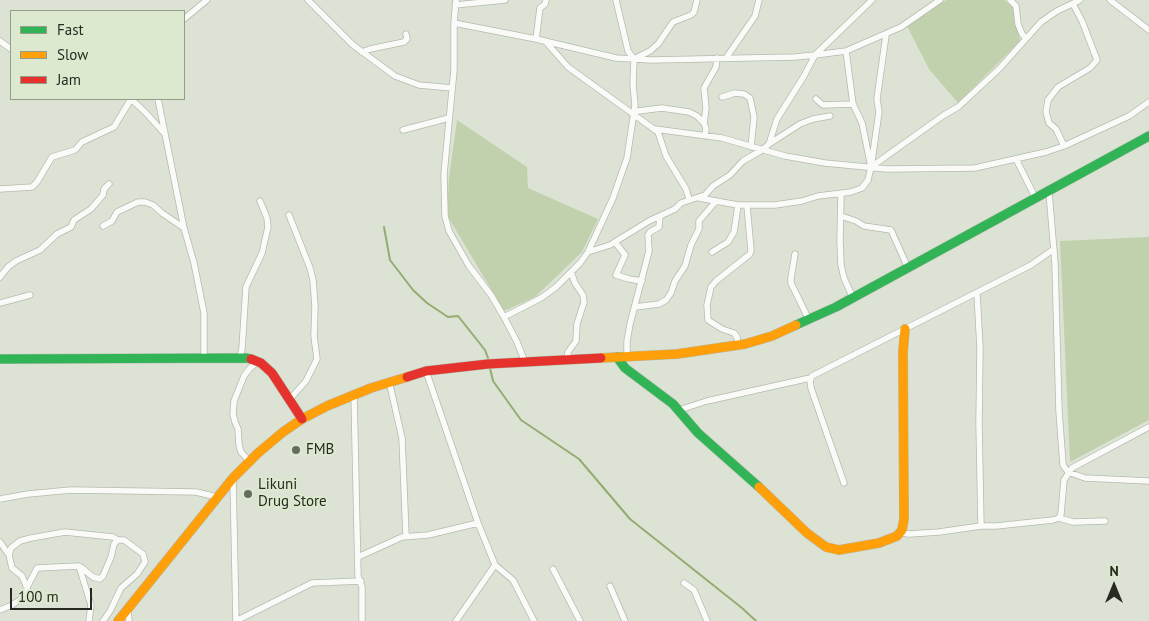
<!DOCTYPE html>
<html>
<head>
<meta charset="utf-8">
<style>
  body { margin:0 }
  #map { position:relative; width:1149px; height:621px; overflow:hidden; background:#dce3d4; font-family:"PT Sans",sans-serif }
  canvas { display:block }
  .legend { position:absolute; left:10px; top:10px; width:175px; height:90px; box-sizing:border-box; background:#dce9ce; border:1px solid #939d89; margin:0; padding:6px 9px; list-style:none; font-size:15px; color:#262b21 }
  .legend li { display:flex; align-items:center; gap:10px; height:25px }
  .legend b { width:25px; border:1px solid #939d89 }
  .north { position:absolute; left:1089px; top:561px; width:50px; height:50px; -webkit-text-stroke:4px #dce9ce; paint-order:stroke; rotate:0deg; font-size:14px; font-weight:700; line-height:20px; text-align:center; color:#262b21 }
  .north::after { content:''; display:block; margin:auto; width:18px; height:22px; background:#262b21; clip-path:polygon(50% 0,100% 100%,50% 72%,0 100%) }
  .scale { position:absolute; left:10px; top:588px; width:82px; height:22px; box-sizing:border-box; border:2px solid #262b21; border-top:0; padding-left:6px; font-size:15px; line-height:18px; white-space:nowrap; color:#262b21; -webkit-text-stroke:4px #dce9ce; paint-order:stroke }
</style>
</head>
<body>
<div id="map">
<canvas width="1149" height="621"></canvas>
<ul class="legend">
<li><b style="height:6px;background:#30b455"></b>Fast</li>
<li><b style="height:6px;background:#ff9f0a"></b>Slow</li>
<li><b style="height:6px;background:#e5322d"></b>Jam</li>
</ul>
<div class="north">N</div>
<div class="scale">100 m</div>
</div>
<script>
const ctx = document.querySelector('canvas').getContext('2d');
ctx.lineJoin = 'round';
function fill(path, color) { ctx.fillStyle = color; ctx.fill(path, 'evenodd'); }
const poly = rows => new Path2D(rows.map(r => 'M' + r).join(''));
function stroke(path, color, width, dash) { ctx.strokeStyle = color; ctx.lineWidth = width; ctx.lineCap = dash ? 'butt' : 'round'; ctx.setLineDash(dash || []); ctx.stroke(path); }
function label(font, color, halo, rows, align = 'center') {
  ctx.font = font + ' "PT Sans",sans-serif'; ctx.lineWidth = 4; ctx.setLineDash([]); ctx.textBaseline = 'middle'; ctx.strokeStyle = halo; ctx.fillStyle = color; for (const [text, x, y, turn = 0] of rows) {
    ctx.save(); ctx.translate(x, y); ctx.rotate((+turn || 0) * Math.PI / 180); ctx.textAlign = isNaN(turn) ? turn : align; if (halo) ctx.strokeText(text, 0, 0); ctx.fillText(text, 0, 0); ctx.restore();
  }
}
const green = poly([
  [946,0,1004,0,1014,8,1020,41,958,103,929,69,907,26],
  [457,120,527,167,528,188,598,219,582,252,535,297,504,311,447,215,449,178],
  [1149,237,1149,420,1070,462,1060,241]
]);
const stream = poly([
  [384,227,390,260,413,290,427,303,448,317,458,316,485,350,488,358],
  [490,368,493,381,521,420,579,459,630,519,742,608,756,621]
]);
const street = poly([
  [308,0,353,45,395,76,419,85,452,88],
  [456,0,454,23,454,70,444,174,445,216,449,231,469,266,491,295,504,317,517,342,525,362],
  [1010,0,1016,6,1018,24,1022,34,1026,38],
  [1110,0,1149,30],
  [455,5,505,0],
  [184,19,207,0],
  [454,23,536,39,616,58,652,60,795,57,815,55,846,51,901,27,940,0],
  [536,39,540,8,545,4,546,0],
  [0,41,11,49],
  [546,42,568,67,658,132,666,156,686,189,689,199],
  [846,51,853,104,862,123,871,167,944,115,958,107,999,69,1041,22,1057,11,1080,0],
  [362,52,370,49,404,42,407,39,406,34],
  [636,58,650,51,658,44,673,22,691,15,694,12,697,0],
  [726,58,755,16,759,0],
  [722,97,735,93,744,94,750,98,754,117,751,147],
  [131,99,145,112,164,133],
  [158,99,184,228,194,263,204,313,204,357],
  [816,99,823,105,853,104],
  [633,114,638,111,662,108,689,112,697,116,704,123,706,129,705,136],
  [704,123,706,108,704,88,716,67,717,58],
  [655,129,722,138,785,156,825,163,887,169,975,168,1046,152,1064,146,1129,116,1149,102],
  [403,130,449,118],
  [769,144,800,124,813,119,830,116],
  [1064,146,1056,129,1049,123,1046,112,1048,100,1058,87,1090,68,1097,60,1082,21,1073,4],
  [1016,159,1036,199],
  [0,189,32,187,37,182,52,157,75,150,82,142,114,127,131,99],
  [1049,192,1055,264,1059,411,1063,465,1068,472,1085,478,1149,481],
  [841,194,840,241,841,265,844,278,853,298],
  [699,198,738,205,775,205,802,201,818,196,851,192,862,188,868,180,871,167,879,112,877,99,886,35],
  [841,216,856,221,864,226,891,230,908,268],
  [103,226,112,221,117,212,138,202,145,202,153,205,162,213,184,228],
  [615,242,625,255,616,275,629,279,642,281],
  [588,252,610,245,649,221,675,209,681,203,705,195,713,186,730,175,743,161,762,150,769,144,777,119,804,76,815,55,872,0],
  [712,252,728,242,734,232,738,205],
  [795,254,791,278,791,283,809,320],
  [0,277,8,267,16,261,40,250,57,234,71,227,74,220,91,209,103,195,104,189,109,184],
  [977,293,980,348,979,423,981,526],
  [0,303,30,295],
  [635,307,659,304,666,300,671,293,675,281,685,266,691,245,699,229,699,221,716,201],
  [504,317,541,298,556,287,580,263,588,252,613,198,627,158,635,105,633,84,634,59,628,51,616,0],
  [738,345,737,337,734,333,722,329,708,320,707,305,711,287,716,281,750,254,751,250,747,206],
  [240,357,242,349,246,287,262,253,268,227,267,218,260,201],
  [627,357,627,341,630,324,649,251,648,235,650,232,659,227,660,216],
  [567,360,568,352,576,341,577,324,584,302,583,295,575,283,571,272],
  [426,371,478,523,495,565,513,580,534,621],
  [389,381,402,438,406,536],
  [354,394,358,576,362,587,362,621],
  [289,400,306,381,317,359,314,336,315,306,313,280,310,268,289,215],
  [679,410,707,401,810,378],
  [250,462,241,452,239,445,238,429,235,422,233,414,234,401,244,376,250,368,258,362],
  [233,478,236,621],
  [844,483,811,388,810,381,812,376,1031,265,1054,249],
  [0,499,28,494,71,490,196,492,217,497],
  [1059,518,1073,522,1105,521],
  [901,533,909,534,939,532,981,526,996,526,1053,520,1059,518,1061,514,1064,480,1072,468,1149,427],
  [0,542,9,555,12,568,22,576,27,588],
  [9,555,11,548,20,541,31,538,65,532,113,537,118,540],
  [358,557,402,537,428,535,478,523],
  [79,566,91,605,89,621],
  [553,569,580,621],
  [684,583,694,590,707,621],
  [610,586,625,621],
  [128,608,129,621],
  [0,610,12,605,21,599,37,568,79,566,82,568,93,577,100,579,103,576,111,557,114,544,118,540,124,540,143,554,145,562,137,574,121,588,110,611,103,621],
  [236,621,312,583,361,581],
  [456,621,495,565]
]);
const fast = poly([
  [796,325,836,307,1149,136],
  [617,357,625,368,673,404,698,433,759,487],
  [0,359,247,358,251,359]
]);
const slow = poly([
  [601,358,677,354,745,344,772,336,796,325],
  [759,487,807,533,826,547,839,550,879,543,897,536,902,530,904,519,903,352,905,329],
  [118,621,233,478,258,453,283,432,302,419,327,406,371,388,407,377]
]);
const jam = poly([
  [251,359,261,363,272,373,302,419],
  [407,377,426,371,488,364,601,358]
]);
const markers = [
  [296,450,5,"#666b60"],
  [248,494,5,"#666b60"]
];
const poiNames = [
  ["FMB",306,450],
  ["Likuni",258,485],
  ["Drug Store",258,502]
];
fill(green, '#c1d1ae');
stroke(stream, '#94ac71', 2);
stroke(street, '#b5baaf', 7);
stroke(fast, '#b5baaf', 10);
stroke(slow, '#b5baaf', 10);
stroke(jam, '#b5baaf', 10);
stroke(street, '#fafbf9', 5.5);
stroke(fast, '#30b455', 9);
stroke(slow, '#ff9f0a', 9);
stroke(jam, '#e5322d', 9);
for (const [x, y, r, color] of markers) { const dot = new Path2D(); dot.arc(x, y, r, 0, 2 * Math.PI); ctx.fillStyle = color; ctx.fill(dot); stroke(dot, '#dce9ce', 2); }
label('15px', '#262b21', '#dce9ce', poiNames, 'left');
</script>
</body>
</html>
